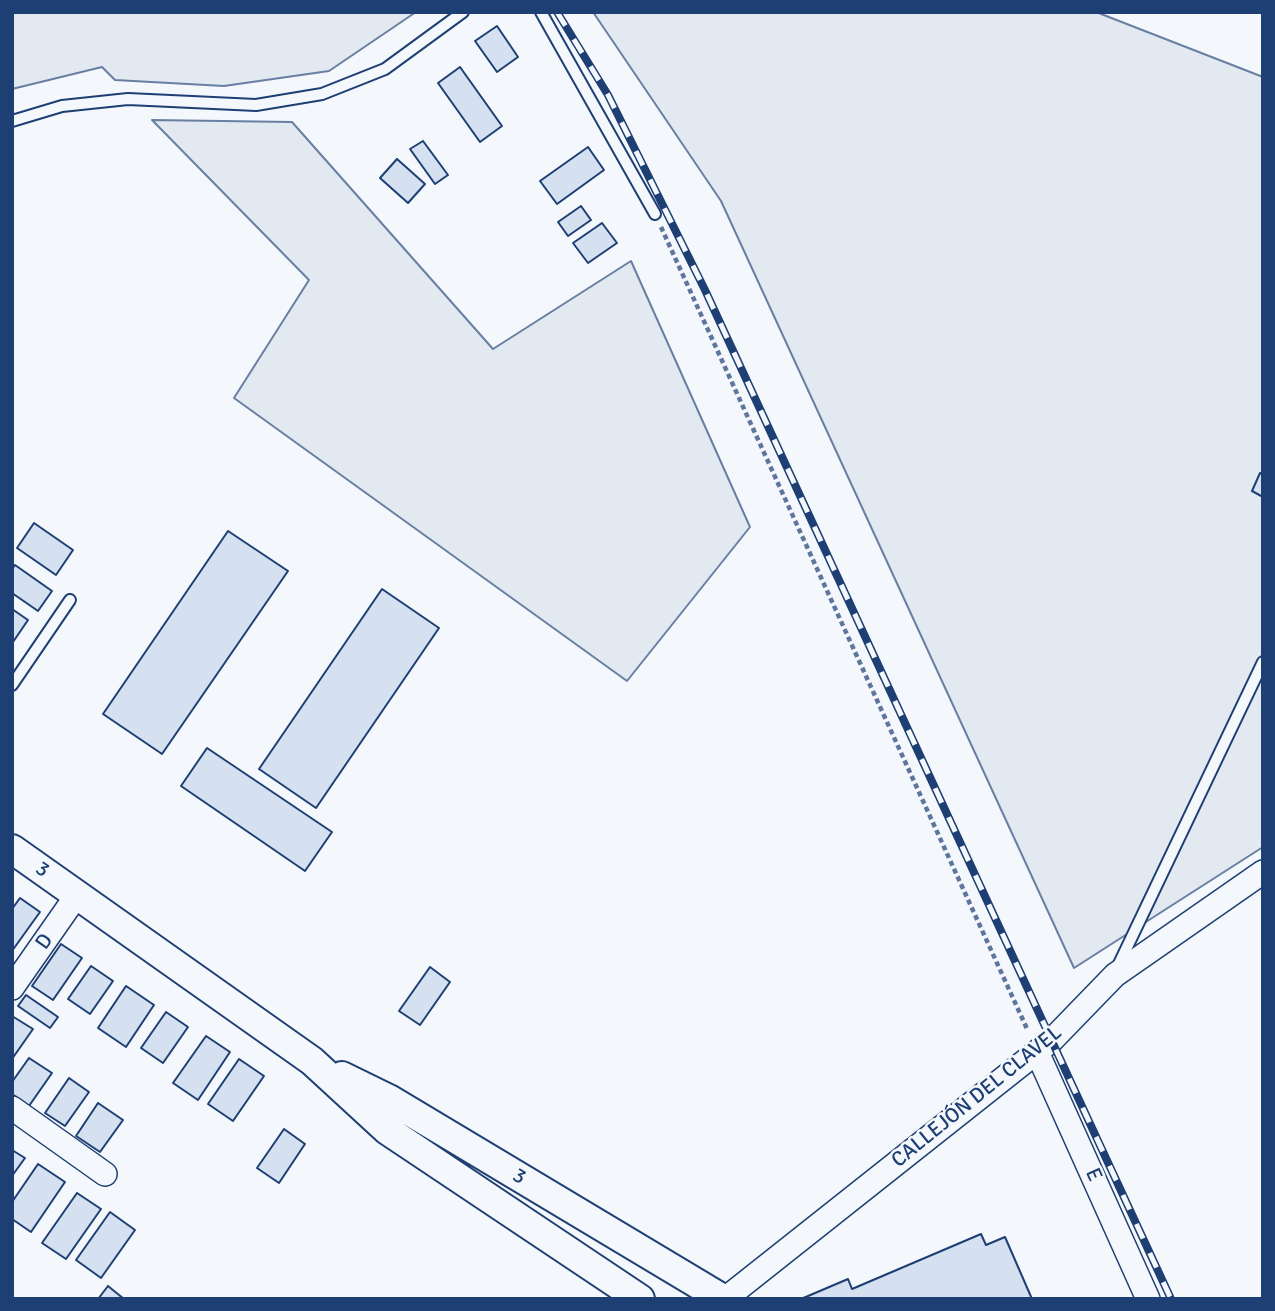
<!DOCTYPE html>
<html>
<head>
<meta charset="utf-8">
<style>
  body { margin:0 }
  #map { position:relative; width:1275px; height:1311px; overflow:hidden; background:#f4f7fb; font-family:Signika,sans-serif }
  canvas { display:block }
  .frame { position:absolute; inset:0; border:14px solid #1d3f73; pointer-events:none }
</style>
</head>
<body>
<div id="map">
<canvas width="1275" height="1311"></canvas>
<div class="frame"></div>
</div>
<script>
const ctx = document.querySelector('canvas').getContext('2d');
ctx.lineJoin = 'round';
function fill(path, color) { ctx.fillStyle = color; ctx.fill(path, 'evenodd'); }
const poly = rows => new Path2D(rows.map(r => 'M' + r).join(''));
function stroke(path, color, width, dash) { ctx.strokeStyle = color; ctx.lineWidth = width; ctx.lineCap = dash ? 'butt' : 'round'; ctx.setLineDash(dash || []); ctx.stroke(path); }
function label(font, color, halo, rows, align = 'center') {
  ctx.font = font + ' Signika,sans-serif'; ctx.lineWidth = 5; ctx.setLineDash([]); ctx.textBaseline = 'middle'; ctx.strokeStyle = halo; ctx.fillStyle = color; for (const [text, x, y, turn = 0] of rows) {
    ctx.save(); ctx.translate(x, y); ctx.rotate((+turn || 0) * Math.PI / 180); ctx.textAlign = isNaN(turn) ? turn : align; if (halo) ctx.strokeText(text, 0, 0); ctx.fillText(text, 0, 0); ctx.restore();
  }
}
const green = poly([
  [12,12,416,12,329,71,224,86,115,80,102,67,12,89,12,12],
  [593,12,1096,12,1263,77,1263,847,1074,968,721,201,593,12],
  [152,120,292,122,493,349,631,261,750,527,627,681,234,398,309,280,152,120]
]);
const building = poly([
  [497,26,518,57,497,72,475,41,497,26],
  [460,67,502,126,480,142,438,83,460,67],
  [423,141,448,175,435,184,410,149,423,141],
  [588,147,604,170,557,204,540,181,588,147],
  [397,159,425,184,408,203,380,178,397,159],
  [581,206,591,220,568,236,558,222,581,206],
  [602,223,617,243,588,263,573,243,602,223],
  [1260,473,1263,474,1263,497,1252,491,1260,473],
  [34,523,73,550,56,575,17,548,34,523],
  [228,531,288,571,162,754,103,714,228,531],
  [15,565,52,591,38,611,12,593,12,569,15,565],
  [382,589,439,628,316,808,259,769,382,589],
  [12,609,28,620,13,642,12,642,12,609],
  [207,748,332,832,305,871,181,786,207,748],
  [20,898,40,912,12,951,12,909,20,898],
  [61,944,82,958,53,1000,32,986,61,944],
  [91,966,113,981,90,1014,68,999,91,966],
  [430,967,450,982,420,1025,399,1011,430,967],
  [126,986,154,1005,126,1047,98,1028,126,986],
  [26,995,58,1017,50,1028,18,1006,26,995],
  [166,1012,188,1027,163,1063,141,1048,166,1012],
  [12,1016,33,1029,12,1059,12,1016],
  [206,1036,230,1052,198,1100,173,1083,206,1036],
  [29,1058,52,1073,29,1106,12,1094,12,1082,29,1058],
  [239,1059,264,1076,233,1121,208,1104,239,1059],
  [69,1078,89,1092,65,1126,45,1113,69,1078],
  [98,1103,123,1120,100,1152,76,1136,98,1103],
  [284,1129,305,1144,279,1183,257,1168,284,1129],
  [12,1150,25,1158,12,1176,12,1150],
  [38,1164,65,1182,31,1232,12,1219,12,1202,38,1164],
  [77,1193,101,1209,66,1259,42,1243,77,1193],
  [110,1212,135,1230,101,1278,76,1260,110,1212],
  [981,1234,986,1245,1005,1237,1032,1299,801,1299,848,1279,852,1289,981,1234],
  [108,1286,124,1299,98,1299,108,1286]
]);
const path = poly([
  [661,227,1028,1031]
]);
const service = poly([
  [541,12,655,214],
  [12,121,62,106,128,99,256,105,322,94,385,69,463,12],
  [12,685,70,600],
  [1118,966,1263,662]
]);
const minor = poly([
  [12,988,77,895],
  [1037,1052,1148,1299],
  [12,1108,105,1174],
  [725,1299,1052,1040,1115,975,1263,872]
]);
const tertiary = poly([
  [12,849,312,1061,387,1130,640,1299],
  [342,1076,389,1099,723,1299]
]);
const rail = poly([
  [557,12,608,95,705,290,1171,1299]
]);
const streetNames = [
  ["3",42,870,35],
  ["D",45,942,-55],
  ["CALLEJÓN DEL CLAVEL",977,1097,-39],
  ["E",1093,1175,66],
  ["3",519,1177,31]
];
fill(green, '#e3e9f0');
stroke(green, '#687fa3', 2);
fill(building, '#d5e0f0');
stroke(building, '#1d3f73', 2);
stroke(service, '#1d3f73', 14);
stroke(minor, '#1d3f73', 26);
stroke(tertiary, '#1d3f73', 32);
stroke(path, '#5e769c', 4.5, [5, 3.5]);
stroke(service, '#f4f7fb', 10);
stroke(minor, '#f4f7fb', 23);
stroke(tertiary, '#f4f7fb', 28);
stroke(rail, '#1d3f73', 8);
stroke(rail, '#f4f7fb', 5, [16]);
label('21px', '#1d3f73', '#f4f7fb', streetNames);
</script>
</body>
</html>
